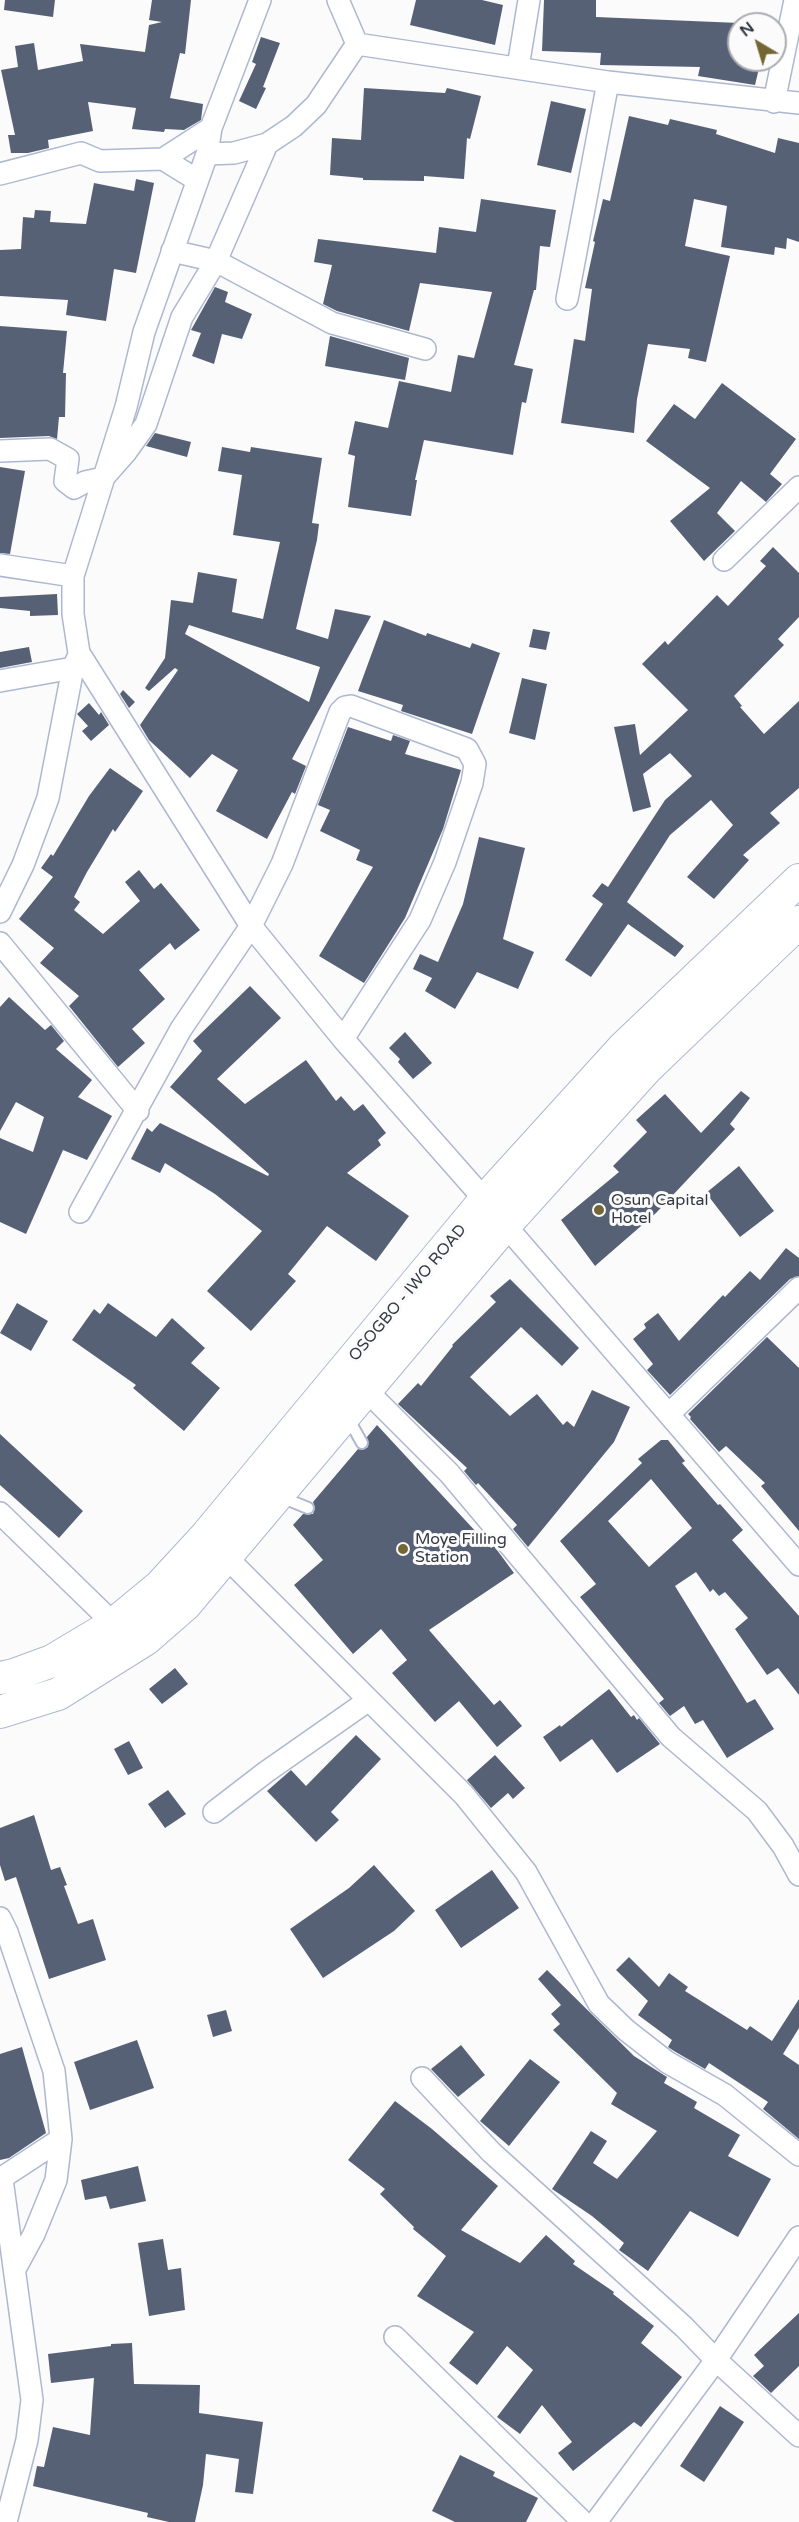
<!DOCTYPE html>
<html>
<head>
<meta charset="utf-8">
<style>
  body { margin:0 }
  #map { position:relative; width:799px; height:2522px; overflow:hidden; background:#fbfbfb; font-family:"Varela Round",sans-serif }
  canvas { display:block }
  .north { position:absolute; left:727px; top:12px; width:60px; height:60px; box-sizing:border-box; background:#fbfbfb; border:2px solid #abadb1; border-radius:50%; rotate:322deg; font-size:16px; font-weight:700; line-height:24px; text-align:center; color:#333841 }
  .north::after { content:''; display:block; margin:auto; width:21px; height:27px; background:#736835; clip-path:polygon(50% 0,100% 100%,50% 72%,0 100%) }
</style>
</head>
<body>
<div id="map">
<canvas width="799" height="2522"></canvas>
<div class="north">N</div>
</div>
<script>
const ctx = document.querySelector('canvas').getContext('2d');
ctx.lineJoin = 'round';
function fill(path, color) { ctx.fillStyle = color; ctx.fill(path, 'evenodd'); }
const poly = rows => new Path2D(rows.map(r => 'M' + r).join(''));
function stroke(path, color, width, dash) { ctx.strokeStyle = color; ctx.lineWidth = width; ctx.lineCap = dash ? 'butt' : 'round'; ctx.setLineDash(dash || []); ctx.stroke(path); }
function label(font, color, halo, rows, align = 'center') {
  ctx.font = font + ' "Varela Round",sans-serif'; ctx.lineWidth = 6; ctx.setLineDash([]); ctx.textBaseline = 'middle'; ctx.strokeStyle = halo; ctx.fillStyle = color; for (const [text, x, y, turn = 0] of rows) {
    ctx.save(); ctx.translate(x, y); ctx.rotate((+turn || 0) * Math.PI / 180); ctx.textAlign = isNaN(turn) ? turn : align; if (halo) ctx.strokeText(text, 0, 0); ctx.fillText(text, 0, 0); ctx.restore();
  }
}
const building = poly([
  [5,0,55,0,53,17,4,10],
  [152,0,191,0,185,54,180,53,170,98,203,104,201,120,184,130,165,129,164,132,132,129,136,108,88,102,93,131,48,140,49,148,28,153,11,153,8,135,15,135,1,70,18,67,15,46,34,43,38,70,83,61,80,44,145,52,149,25,162,22,149,20],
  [416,0,482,0,503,5,495,45,410,25],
  [544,0,596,0,596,17,739,23,739,60,761,60,755,85,698,76,700,67,600,65,601,53,542,51],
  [261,37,280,43,263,87,266,88,256,109,239,101,256,64,252,62],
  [364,88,445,93,447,88,481,96,470,139,467,138,464,179,424,176,424,181,363,180,363,178,330,175,332,138,361,140],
  [551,101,586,109,571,173,537,165],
  [629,116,668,125,670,119,717,130,716,134,775,153,778,138,799,143,799,242,787,238,786,249,775,247,774,255,721,247,727,206,694,199,685,246,730,256,706,362,688,358,690,349,648,344,637,399,634,433,561,423,574,339,585,341,592,289,585,288,595,242,593,241,603,199,610,201],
  [136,179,154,183,136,273,114,269,106,321,66,315,68,300,0,296,0,250,21,249,23,217,34,218,35,210,51,211,50,222,86,224,94,183,134,191],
  [481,199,556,210,550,247,540,246,536,290,534,290,514,365,533,369,526,403,522,402,513,455,424,440,415,480,417,480,411,516,348,507,355,456,348,454,355,421,388,428,399,381,451,392,458,355,474,358,492,292,420,283,409,331,337,311,323,304,332,265,314,262,318,239,436,253,439,227,476,232],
  [215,287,228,292,225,302,252,314,242,339,222,334,214,364,192,356,201,333,191,330],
  [0,326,67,331,63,373,66,373,65,417,59,417,57,439,49,436,0,438],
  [330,336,409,358,405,380,325,366],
  [722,383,796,439,770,474,782,484,766,502,741,481,717,513,735,531,704,561,670,521,710,488,646,441,674,404,695,419],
  [155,433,191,442,187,457,146,446],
  [222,447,250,452,251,447,322,458,312,523,319,524,317,540,296,629,328,639,335,609,371,616,292,759,306,766,295,794,292,792,267,839,216,811,238,770,212,754,190,778,149,740,140,725,178,670,175,668,149,691,145,688,165,658,171,600,193,603,198,572,237,579,232,612,263,619,280,542,233,535,242,475,218,471],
  [189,625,320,667,309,702,185,634],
  [0,467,25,471,10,554,0,553],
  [773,547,799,573,799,617,778,639,784,645,734,696,742,706,740,707,764,734,799,701,799,788,770,813,780,823,743,855,749,860,714,899,687,877,733,825,711,800,670,835,627,902,684,946,675,957,628,924,591,977,565,960,603,904,592,896,602,883,608,887,665,800,692,776,670,753,643,774,651,807,633,812,614,727,635,724,640,755,688,710,642,664,665,641,668,645,717,595,728,606,766,566,760,561],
  [57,594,58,615,30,616,30,611,0,608,0,597],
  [384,620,426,636,427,633,470,648,472,643,500,653,472,734,401,711,403,705,358,691],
  [533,629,550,632,546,650,529,647],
  [29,647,32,662,0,668,0,652],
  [522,678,547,684,535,740,509,733],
  [123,690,135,702,129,708,120,694],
  [89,703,99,715,101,712,109,725,91,741,82,731,88,726,77,714],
  [348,727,391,741,393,735,410,741,405,754,461,770,443,829,405,918,364,983,319,956,373,867,356,860,360,850,320,831,330,810,318,805],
  [110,768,143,791,115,832,113,829,87,872,74,897,80,902,74,910,103,934,140,901,125,882,139,870,154,889,161,883,200,930,175,950,170,943,139,970,165,999,132,1029,145,1043,118,1067,69,1006,79,996,40,963,54,948,19,919,53,877,41,868,51,854,53,856,89,796],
  [479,837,525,848,503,939,534,952,518,989,477,972,455,1009,425,991,432,978,413,969,420,954,438,962,463,904],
  [250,986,281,1018,217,1079,245,1104,306,1060,336,1101,341,1096,354,1111,363,1104,386,1133,378,1140,381,1145,347,1173,409,1216,376,1261,327,1226,288,1274,296,1281,251,1331,207,1291,262,1231,215,1194,165,1163,160,1173,131,1159,147,1128,152,1132,160,1123,268,1176,269,1174,170,1087,202,1051,193,1041],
  [9,997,45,1030,51,1025,64,1041,56,1049,92,1080,78,1097,112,1116,87,1160,63,1150,26,1234,0,1222,0,1138,33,1152,44,1117,16,1102,0,1131,0,1007],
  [405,1032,432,1063,413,1079,398,1062,400,1059,389,1048],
  [741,1091,750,1098,730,1124,735,1129,656,1213,595,1266,561,1220,619,1172,613,1166,647,1132,636,1120,665,1094,701,1133],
  [739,1166,774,1211,740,1237,706,1193],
  [786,1248,799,1258,799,1276,790,1279,670,1395,647,1370,653,1364,633,1339,646,1328,644,1324,658,1313,679,1341,723,1295,725,1297,750,1271,760,1280],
  [510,1279,579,1348,562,1366,521,1327,470,1377,510,1416,537,1394,563,1425,567,1421,574,1427,592,1390,630,1407,614,1442,528,1547,513,1529,517,1525,478,1483,476,1485,469,1477,464,1471,467,1468,398,1404,418,1383,421,1386,453,1346,452,1345,496,1302,490,1296],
  [17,1303,48,1321,31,1351,0,1333],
  [108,1303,156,1337,172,1318,205,1348,191,1363,220,1388,184,1431,133,1388,136,1385,72,1340,94,1309,100,1314],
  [767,1337,799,1368,799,1531,761,1486,765,1483,726,1446,719,1452,690,1419,691,1417,688,1414],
  [377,1425,491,1548,494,1546,514,1573,429,1630,494,1705,500,1700,522,1726,497,1747,459,1701,435,1722,392,1673,407,1660,381,1629,353,1654,294,1585,323,1560,293,1525,303,1514,313,1514,315,1508,313,1502,358,1449,362,1450,368,1447,367,1437],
  [0,1434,83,1511,59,1538,0,1485],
  [661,1440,668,1440,685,1461,682,1463,718,1505,720,1504,743,1530,732,1540,799,1616,799,1695,778,1668,767,1675,735,1629,748,1618,725,1592,719,1596,713,1589,710,1592,696,1572,675,1586,747,1703,755,1699,774,1729,727,1758,703,1720,695,1724,684,1706,670,1716,659,1703,664,1699,580,1597,596,1584,560,1541,642,1463,638,1459],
  [651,1479,692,1528,649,1567,608,1521],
  [175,1668,188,1684,162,1704,149,1689],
  [609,1689,631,1717,634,1715,637,1720,639,1718,660,1744,617,1773,592,1739,560,1762,543,1737,560,1725,561,1727],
  [356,1735,381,1759,331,1812,339,1820,316,1842,267,1791,291,1770,306,1786],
  [129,1741,143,1768,128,1775,114,1749],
  [495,1755,525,1788,513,1799,508,1793,491,1808,467,1780],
  [168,1790,186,1814,165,1828,148,1804],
  [34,1815,51,1870,60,1867,67,1885,64,1886,78,1924,93,1919,106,1960,49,1979,16,1877,5,1881,0,1865,0,1828],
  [374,1865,415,1911,394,1931,323,1978,290,1929,349,1888],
  [492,1870,519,1908,461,1948,435,1910],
  [629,1957,659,1987,669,1973,688,1987,685,1991,747,2030,750,2026,772,2041,799,1999,799,2028,783,2054,799,2065,799,2139,763,2109,768,2102,709,2063,705,2069,674,2051,668,2047,672,2040,638,2015,648,2001,616,1970],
  [547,1970,634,2056,667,2077,664,2083,697,2102,694,2108,740,2135,728,2156,771,2179,738,2237,690,2211,648,2271,619,2250,624,2243,592,2216,552,2189,591,2131,607,2141,593,2163,617,2179,657,2131,611,2104,617,2093,553,2030,560,2024,551,2014,561,2005,538,1979],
  [226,2010,232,2031,213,2037,207,2015],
  [137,2040,154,2088,90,2110,74,2062],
  [461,2045,485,2075,458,2097,431,2069],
  [22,2047,46,2133,9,2158,0,2160,0,2054],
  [530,2059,560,2082,509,2146,480,2121],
  [395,2101,432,2129,498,2186,461,2230,520,2263,546,2235,575,2261,573,2264,614,2292,613,2294,654,2326,641,2343,682,2377,641,2427,634,2422,573,2471,558,2453,572,2442,542,2405,520,2434,497,2417,533,2370,507,2346,477,2385,449,2363,474,2332,417,2296,446,2256,413,2229,414,2227,380,2194,385,2189,348,2160],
  [138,2166,146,2201,110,2209,106,2196,85,2200,81,2180],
  [163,2239,168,2270,181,2268,185,2310,149,2316,138,2243],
  [799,2313,799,2366,771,2393,753,2376,764,2366,754,2355],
  [132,2343,134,2384,200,2385,199,2413,263,2422,253,2494,235,2492,239,2459,206,2454,203,2485,195,2522,169,2522,147,2517,148,2513,33,2486,37,2466,44,2467,53,2427,90,2435,94,2378,51,2383,48,2354,111,2346,111,2344],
  [720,2406,744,2422,704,2482,680,2466],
  [460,2455,495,2472,493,2476,538,2498,526,2522,455,2522,432,2511]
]);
const lane = poly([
  [348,1418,362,1443],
  [281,1497,308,1508]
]);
const street = poly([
  [260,0,211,128,207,154,144,332,126,407,73,576,73,614,79,653,251,926,343,1039,485,1200],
  [338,0,357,44],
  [357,44,608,82,799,103],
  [518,67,529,0],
  [774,102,795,0],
  [207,154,234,153,267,144,294,126,316,105,357,44],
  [163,159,197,180],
  [0,174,81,153,100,161,163,159,211,128],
  [172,251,216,261,332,323,425,349],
  [567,299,608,82],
  [0,451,50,449,68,459,65,481,74,488,85,482,103,478,126,452,146,424,182,317,216,261,267,144],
  [724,560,799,487],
  [0,565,73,576],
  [0,681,73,668,78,657],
  [0,912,23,865,48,798,73,668],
  [0,943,138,1111],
  [80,1212,181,1029,251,926,282,864,340,712,345,707,351,706,467,749,475,764,472,783,445,862,420,920,343,1039],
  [505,1225,799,1565],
  [366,1390,449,1473,671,1737,757,1811,783,1846,799,1875],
  [670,1413,799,1288],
  [0,1513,114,1624],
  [226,1557,464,1795,526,1872,599,2004,626,2030,667,2062,725,2095,799,2155],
  [214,1812,266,1772,369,1700],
  [0,1918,7,1932,54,2071,61,2139,56,2180,34,2234,15,2269],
  [422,2078,491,2152,684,2327,716,2360,799,2436],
  [0,2179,61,2139],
  [2,2179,32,2400,27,2440,6,2522],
  [395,2337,583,2522],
  [596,2522,716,2360,799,2237]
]);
const primary = poly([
  [0,1678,14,1675,52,1661,114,1624,160,1586,206,1536,485,1200,624,1047,799,880],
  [0,1712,58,1694,146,1639,185,1605,505,1225,646,1069,799,922]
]);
const markers = [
  [599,1210,6,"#736835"],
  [403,1549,6,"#736835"]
];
const poiNames = [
  ["Osun Capital",611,1201],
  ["Hotel",611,1219],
  ["Moye Filling",415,1540],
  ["Station",415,1558]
];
const streetNames = [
  ["OSOGBO - IWO ROAD",408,1293,-50]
];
fill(building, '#576176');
stroke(lane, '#adb8d0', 14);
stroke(street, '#adb8d0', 24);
stroke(primary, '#adb8d0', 34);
stroke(lane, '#fff', 10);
stroke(street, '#fff', 21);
stroke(primary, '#fff', 32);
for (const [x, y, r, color] of markers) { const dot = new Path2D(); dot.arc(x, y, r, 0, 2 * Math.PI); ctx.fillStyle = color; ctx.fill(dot); stroke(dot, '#fbfbfb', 2); }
label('16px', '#333841', '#fbfbfb', poiNames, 'left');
label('16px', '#333841', '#fbfbfb', streetNames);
</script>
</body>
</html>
